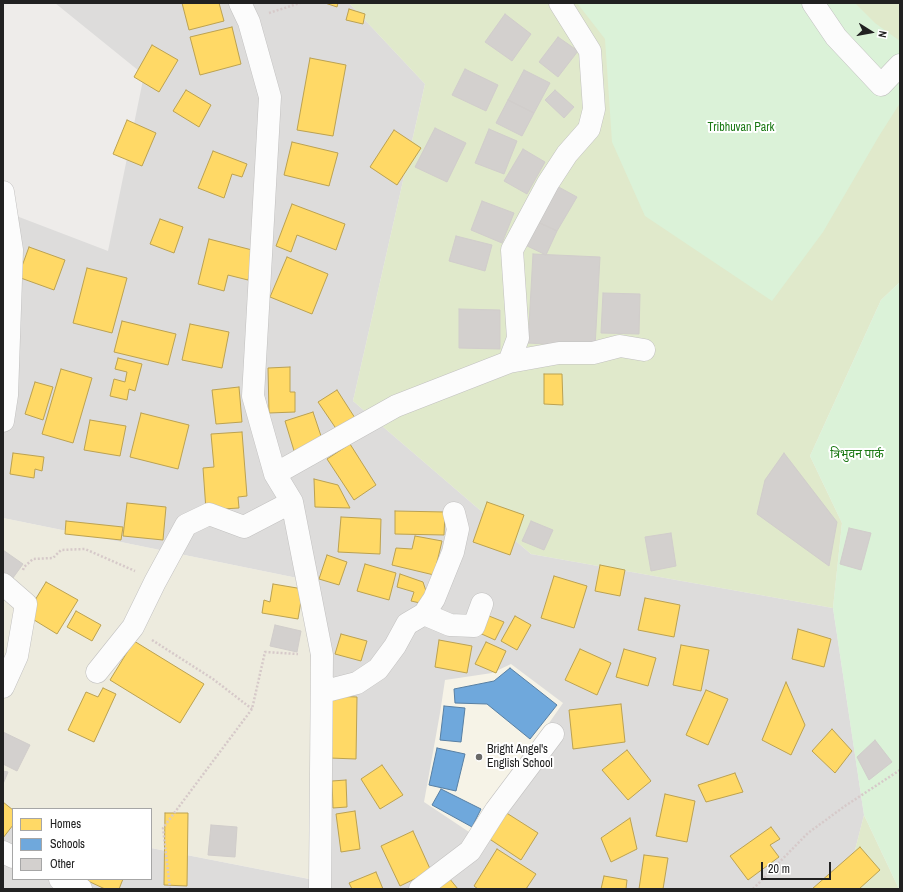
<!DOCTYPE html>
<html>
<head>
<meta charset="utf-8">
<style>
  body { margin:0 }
  #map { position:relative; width:903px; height:892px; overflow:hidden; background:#eeecea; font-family:"Archivo Narrow",sans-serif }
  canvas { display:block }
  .frame { position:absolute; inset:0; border:4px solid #212121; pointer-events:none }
  .legend { position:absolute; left:12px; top:808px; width:140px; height:72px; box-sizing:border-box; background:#fff; border:1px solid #a6a6a6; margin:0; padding:5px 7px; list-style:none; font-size:12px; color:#212121 }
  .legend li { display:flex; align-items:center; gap:8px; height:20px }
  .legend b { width:20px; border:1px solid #a6a6a6 }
  .north { position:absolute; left:851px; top:12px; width:40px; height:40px; -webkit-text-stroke:3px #fff; paint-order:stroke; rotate:101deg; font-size:11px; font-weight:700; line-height:16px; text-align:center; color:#212121 }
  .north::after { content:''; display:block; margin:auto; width:14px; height:18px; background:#212121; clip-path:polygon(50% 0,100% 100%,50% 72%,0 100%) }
  .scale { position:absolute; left:761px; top:862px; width:70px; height:18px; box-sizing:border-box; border:2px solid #212121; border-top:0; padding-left:5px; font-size:12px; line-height:14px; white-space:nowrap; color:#212121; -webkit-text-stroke:3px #fff; paint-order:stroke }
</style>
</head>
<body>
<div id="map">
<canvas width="903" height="892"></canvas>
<div class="frame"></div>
<ul class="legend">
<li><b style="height:11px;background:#ffd966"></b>Homes</li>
<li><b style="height:11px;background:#6fa8dc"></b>Schools</li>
<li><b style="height:11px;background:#d3d0ce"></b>Other</li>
</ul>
<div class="north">N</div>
<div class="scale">20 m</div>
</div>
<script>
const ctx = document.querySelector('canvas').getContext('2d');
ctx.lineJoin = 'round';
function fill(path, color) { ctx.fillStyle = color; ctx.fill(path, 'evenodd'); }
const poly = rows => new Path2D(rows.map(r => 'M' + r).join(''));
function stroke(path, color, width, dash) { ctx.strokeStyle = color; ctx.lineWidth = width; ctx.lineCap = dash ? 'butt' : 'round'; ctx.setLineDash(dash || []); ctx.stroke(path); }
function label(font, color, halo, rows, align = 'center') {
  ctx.font = font + ' "Archivo Narrow","Noto Sans Devanagari",sans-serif'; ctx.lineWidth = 4; ctx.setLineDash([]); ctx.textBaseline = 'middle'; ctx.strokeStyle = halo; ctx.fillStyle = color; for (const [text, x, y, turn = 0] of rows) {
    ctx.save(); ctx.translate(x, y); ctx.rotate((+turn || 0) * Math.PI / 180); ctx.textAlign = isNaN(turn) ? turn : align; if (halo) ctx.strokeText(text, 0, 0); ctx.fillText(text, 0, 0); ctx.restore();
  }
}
const built = poly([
  [55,3,349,3,425,84,353,401,531,554,833,608,864,815,845,889,3,889,3,827,13,826,13,879,151,879,151,848,319,881,307,580,3,518,3,197,6,212,108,251,144,75]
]);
const education = poly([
  [511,664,563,703,472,834,424,802,440,713,445,680,492,673]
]);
const farmland = poly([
  [3,518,307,580,320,881,151,848,151,809,13,809,13,821,3,819]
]);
const grass = poly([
  [349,3,900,3,900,282,881,300,810,456,842,523,833,608,531,554,353,401,425,84],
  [864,815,899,889,845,889]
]);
const park = poly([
  [577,3,855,3,875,23,900,41,900,103,879,136,823,232,772,301,645,216,612,142,605,39],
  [900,282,900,889,899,889,864,815,833,608,842,523,810,456,881,300]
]);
const homes = poly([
  [182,3,219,3,224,21,189,30,182,3],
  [325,3,338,3,337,7,325,3],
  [349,9,365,14,363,24,346,20,349,9],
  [232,27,241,64,200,75,190,37,232,27],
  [152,45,178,60,159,92,134,77,152,45],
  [310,58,346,65,333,136,297,130,310,58],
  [186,90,211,105,199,127,173,111,186,90],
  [127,120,156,133,142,166,113,154,127,120],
  [394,130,421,148,397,185,370,167,394,130],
  [292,142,338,153,329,186,284,175,292,142],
  [213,151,247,164,242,177,232,174,224,198,198,188,213,151],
  [292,204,345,224,336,250,297,235,291,252,276,246,292,204],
  [160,219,183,227,174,253,150,244,160,219],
  [209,239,256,251,248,280,228,275,224,291,198,284,209,239],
  [29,247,65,260,54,290,18,277,29,247],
  [287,257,328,274,312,314,270,297,287,257],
  [87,268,127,278,112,333,73,323,87,268],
  [122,321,176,334,168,365,114,352,122,321],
  [190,324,229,332,222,368,182,360,190,324],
  [118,358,142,364,135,391,129,389,127,400,110,396,114,379,125,382,127,372,115,369,118,358],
  [290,367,290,392,295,392,295,412,269,413,268,368,290,367],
  [61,369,92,378,73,443,42,434,61,369],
  [544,374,562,374,563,405,544,404,544,374],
  [35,382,53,387,43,420,25,414,35,382],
  [239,387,242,422,216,424,212,390,239,387],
  [337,390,355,418,337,430,318,402,337,390],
  [313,412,324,445,295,454,285,421,313,412],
  [141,413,189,425,178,469,130,457,141,413],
  [90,420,126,426,120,456,84,450,90,420],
  [242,432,247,496,238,497,239,508,206,510,203,468,214,467,211,434,242,432],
  [350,444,376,485,354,500,327,459,350,444],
  [13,453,44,457,42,471,35,469,34,478,10,474,13,453],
  [314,479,338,485,350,508,315,507,314,479],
  [487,502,524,515,510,555,473,542,487,502],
  [127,503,166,507,163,540,123,536,127,503],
  [395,511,445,512,444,535,395,534,395,511],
  [341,517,381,519,380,554,338,552,341,517],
  [66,521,123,527,121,540,65,534,66,521],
  [415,536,442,541,434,575,392,565,396,548,412,549,415,536],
  [327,555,347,562,339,585,319,579,327,555],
  [365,564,396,573,389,600,357,591,365,564],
  [600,565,625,570,620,596,595,591,600,565],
  [400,574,423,582,426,591,420,603,411,601,414,592,397,587,400,574],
  [554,576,587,586,574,628,541,618,554,576],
  [46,582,78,600,57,634,26,615,46,582],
  [273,584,303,589,298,619,262,613,264,600,270,602,273,584],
  [645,598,680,605,674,637,638,630,645,598],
  [76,611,101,625,92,641,67,627,76,611],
  [484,614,504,622,495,640,475,631,484,614],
  [515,616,531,625,517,650,501,641,515,616],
  [798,629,831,639,824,667,792,659,798,629],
  [341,634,367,641,361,661,335,654,341,634],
  [439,640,472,646,467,673,435,667,439,640],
  [134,641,204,684,180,723,110,680,134,641],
  [486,642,506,651,496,673,475,664,486,642],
  [681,645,709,650,701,691,673,685,681,645],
  [580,649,611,663,597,695,565,680,580,649],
  [624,649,656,658,648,686,616,677,624,649],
  [786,682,805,725,791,755,762,740,786,682],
  [103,688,116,694,94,742,68,730,86,692,98,697,103,688],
  [706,690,728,699,708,745,686,735,706,690],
  [331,696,357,697,356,759,330,758,331,696],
  [621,704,625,742,573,749,569,710,621,704],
  [832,729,852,751,835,773,812,751,832,729],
  [627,750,651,781,628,800,602,770,627,750],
  [382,765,403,795,380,809,361,779,382,765],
  [735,773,743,792,706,802,698,785,735,773],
  [346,780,347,807,333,808,332,781,346,780],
  [665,794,695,801,687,842,656,836,665,794],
  [3,802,13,810,13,825,3,838,3,802],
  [355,811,360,849,341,852,336,814,355,811],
  [505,812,538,833,521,860,488,838,505,812],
  [165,813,188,813,187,886,164,885,165,813],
  [630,818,637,849,611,862,601,838,630,818],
  [771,827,780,839,770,845,779,857,748,880,730,856,771,827],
  [413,831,431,871,400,886,381,846,413,831],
  [860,847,880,870,859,889,812,889,860,847],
  [497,849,536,874,526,889,478,889,474,886,497,849],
  [644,855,668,858,663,889,639,889,644,855],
  [376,872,383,889,352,889,349,883,376,872],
  [604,876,627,880,626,889,601,889,604,876],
  [449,878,458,889,435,889,449,878],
  [89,879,123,879,119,889,105,889,88,881,89,879]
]);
const schools = poly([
  [510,668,557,705,530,739,487,704,455,703,454,689,494,681,510,668],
  [444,706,465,708,461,742,440,740,444,706],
  [437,748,465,754,456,791,429,785,437,748],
  [441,789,481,809,472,827,432,805,441,789]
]);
const building = poly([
  [505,14,531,34,512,61,485,42,505,14],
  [558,37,578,51,558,77,539,62,558,37],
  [465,69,498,85,486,111,452,95,465,69],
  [524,70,550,83,534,113,508,100,524,70],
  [555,90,574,107,564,118,545,100,555,90],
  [508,100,534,113,522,136,496,123,508,100],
  [435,128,466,143,447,182,415,167,435,128],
  [489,129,517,141,504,174,475,163,489,129],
  [523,149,545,162,527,194,504,181,523,149],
  [555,185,577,197,557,231,535,221,555,185],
  [482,201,514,213,502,243,471,230,482,201],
  [532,219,557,231,546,255,521,243,532,219],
  [456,236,492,245,485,271,449,261,456,236],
  [533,254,600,257,595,347,528,343,533,254],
  [603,293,640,294,639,334,601,333,603,293],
  [459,309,500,310,500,349,459,348,459,309],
  [784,453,837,522,829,566,757,514,765,480,784,453],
  [531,521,553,530,544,550,522,541,531,521],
  [849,528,871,533,861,570,840,564,849,528],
  [671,533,676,566,651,571,645,537,671,533],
  [3,550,23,564,10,582,3,576,3,550],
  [275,625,301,631,297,652,270,646,275,625],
  [3,732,30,745,17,771,3,764,3,732],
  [875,740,892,762,869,780,857,757,875,740],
  [3,771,8,772,3,784,3,771],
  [211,825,237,827,235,857,208,855,211,825]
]);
const path = poly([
  [269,13,300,3],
  [23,570,24,567,33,559,53,558,61,550,85,549,135,571],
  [152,640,213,679,252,709],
  [170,889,163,828,252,709,265,652,298,654],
  [753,889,808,833,845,806,900,770]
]);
const minor = poly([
  [240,3,249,22,270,97,253,396,275,474,292,502,322,655,320,889],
  [813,3,836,37,881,85,900,65],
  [3,192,12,250,7,395,3,421],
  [509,362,559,353,593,353,620,346,644,350],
  [275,474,396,406,509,362,518,338,512,250,548,183,567,154,589,129,594,109,590,51,560,3],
  [3,584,26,604,17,656,3,687],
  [424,614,434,599,453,552,458,529,454,513],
  [97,672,133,627,155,582,186,525,209,514,244,527,292,502],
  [322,692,357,683,378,669,395,646,407,624,424,614,450,625,474,626,482,604],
  [3,852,13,857],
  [60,879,81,889],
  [420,889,470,851,496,810,553,734]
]);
const markers = [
  [479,757,4,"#696867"]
];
const parkNames = [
  ["Tribhuvan Park",741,128],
  ["त्रिभुवन पार्क",857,455]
];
const poiNames = [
  ["Bright Angel's",487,750],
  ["English School",487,764]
];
fill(built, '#dddcdb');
fill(education, '#f6f3e7');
fill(farmland, '#edebde');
fill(grass, '#e0e9cb');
fill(park, '#dbf2d8');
fill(homes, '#ffd966');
stroke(homes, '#bca251', 1);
fill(schools, '#6fa8dc');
stroke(schools, '#5880a4', 1);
fill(building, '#d3d0ce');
stroke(building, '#d1cdcb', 1);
stroke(minor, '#c2c1c0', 23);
stroke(path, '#d6c9c9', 2.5, [2, 2]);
stroke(minor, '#fcfcfc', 22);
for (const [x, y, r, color] of markers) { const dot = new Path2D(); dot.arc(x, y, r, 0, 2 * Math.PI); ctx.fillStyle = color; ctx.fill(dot); stroke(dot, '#fff', 1.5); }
label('12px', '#1b7914', '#fff', parkNames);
label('12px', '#212121', '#fff', poiNames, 'left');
</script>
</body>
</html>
